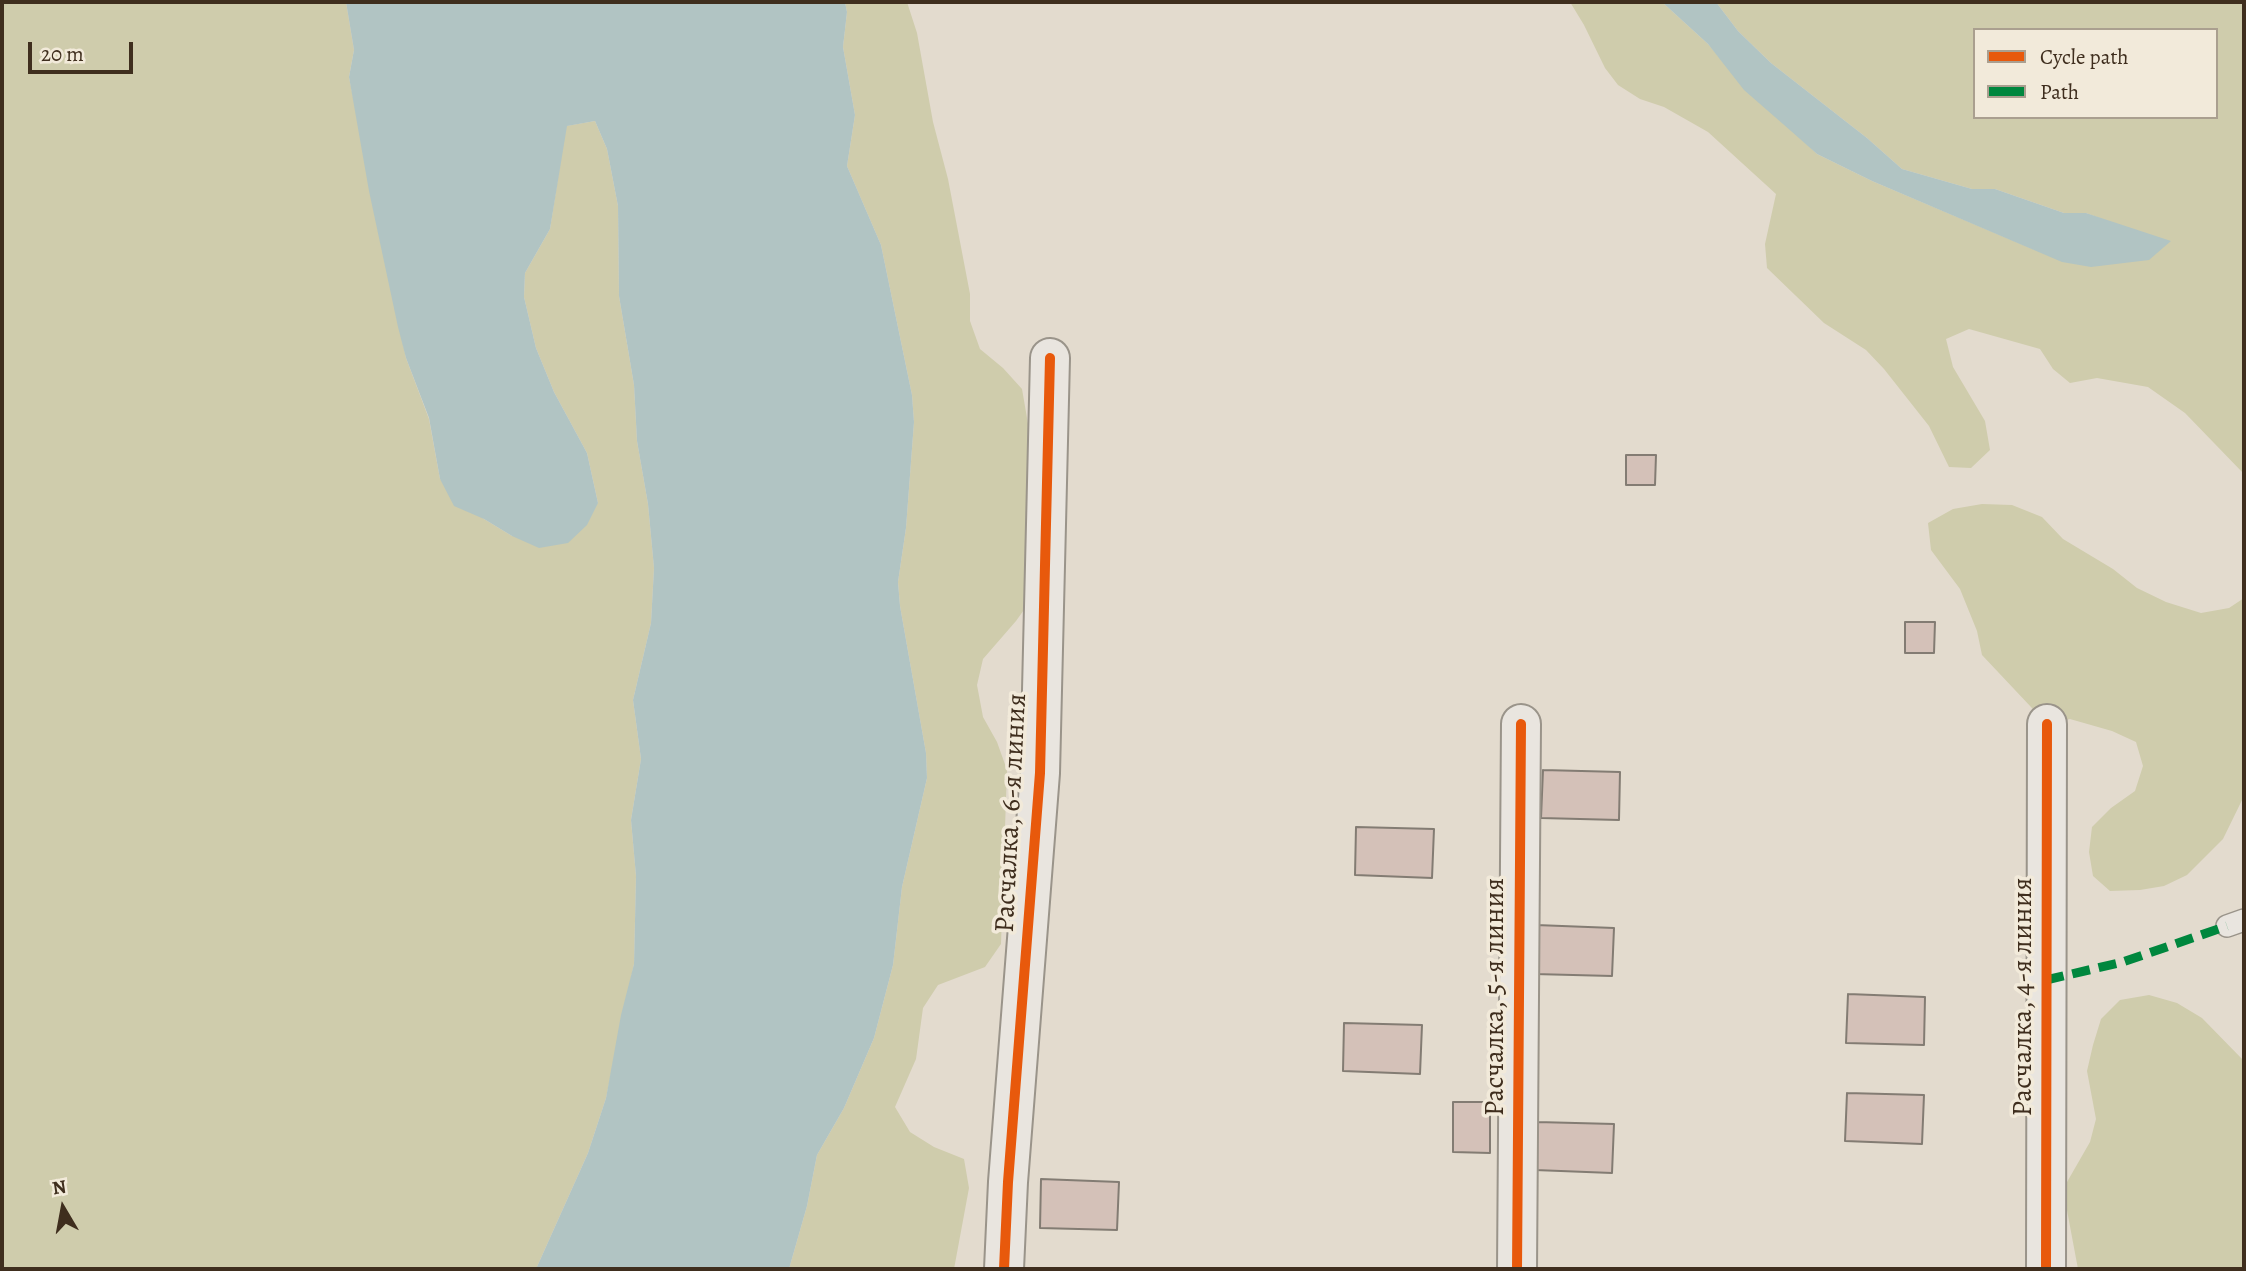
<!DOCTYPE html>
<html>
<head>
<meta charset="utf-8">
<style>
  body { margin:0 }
  #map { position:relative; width:2246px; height:1271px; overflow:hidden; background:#e3dbce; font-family:Alegreya,serif }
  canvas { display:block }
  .frame { position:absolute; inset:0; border:4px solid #3f2e1e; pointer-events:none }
  .legend { position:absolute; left:1973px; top:28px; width:245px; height:91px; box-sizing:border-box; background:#f2eada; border:2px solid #aa9f8f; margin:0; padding:9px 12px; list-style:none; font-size:21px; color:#3f2e1e }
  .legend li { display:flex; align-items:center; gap:14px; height:35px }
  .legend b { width:35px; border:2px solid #aa9f8f }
  .north { position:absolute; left:28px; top:1173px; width:70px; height:70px; -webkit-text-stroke:5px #f2eada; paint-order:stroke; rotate:350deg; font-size:19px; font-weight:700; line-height:28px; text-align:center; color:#3f2e1e }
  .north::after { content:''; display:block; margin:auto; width:24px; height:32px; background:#3f2e1e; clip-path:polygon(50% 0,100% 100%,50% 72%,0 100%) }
  .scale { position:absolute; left:28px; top:42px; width:105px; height:32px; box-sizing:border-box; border:4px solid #3f2e1e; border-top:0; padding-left:9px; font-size:21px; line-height:24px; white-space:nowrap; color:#3f2e1e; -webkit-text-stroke:5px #f2eada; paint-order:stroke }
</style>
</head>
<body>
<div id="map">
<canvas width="2246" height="1271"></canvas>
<div class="frame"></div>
<ul class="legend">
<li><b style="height:9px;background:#e8590c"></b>Cycle path</li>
<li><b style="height:9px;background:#00873e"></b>Path</li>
</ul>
<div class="north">N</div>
<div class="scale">20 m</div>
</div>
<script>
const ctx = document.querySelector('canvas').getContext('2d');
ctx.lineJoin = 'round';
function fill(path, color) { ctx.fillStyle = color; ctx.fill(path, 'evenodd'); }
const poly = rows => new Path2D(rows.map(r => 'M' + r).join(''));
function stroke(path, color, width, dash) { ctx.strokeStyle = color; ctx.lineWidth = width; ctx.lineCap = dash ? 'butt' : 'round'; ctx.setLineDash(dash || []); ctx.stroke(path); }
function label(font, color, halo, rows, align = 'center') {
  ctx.font = font + ' Alegreya,serif'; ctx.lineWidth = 7; ctx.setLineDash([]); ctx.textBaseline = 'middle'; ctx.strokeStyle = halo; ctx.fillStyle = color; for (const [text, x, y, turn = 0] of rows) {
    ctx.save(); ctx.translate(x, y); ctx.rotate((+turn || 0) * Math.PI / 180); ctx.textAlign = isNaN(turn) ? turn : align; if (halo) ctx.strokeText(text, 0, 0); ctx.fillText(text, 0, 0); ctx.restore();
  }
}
const green = poly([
  [2,2,346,2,354,50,349,77,406,358,429,419,440,479,484,519,512,536,598,503,587,453,554,392,536,348,524,297,525,273,550,229,566,126,595,121,607,149,618,206,619,296,634,385,637,441,648,504,654,568,651,623,633,700,641,759,631,820,636,876,634,964,606,1098,588,1153,536,1269,2,1269],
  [845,2,907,2,917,33,933,122,948,179,970,294,970,321,980,349,1003,368,1022,389,1032,447,1036,593,1016,621,983,659,977,685,983,717,997,742,1007,770,1001,944,985,967,938,985,923,1008,916,1059,895,1107,910,1132,934,1147,964,1159,969,1188,954,1269,789,1269,807,1206,817,1155,844,1108,874,1038,893,965,902,887,927,778,926,753,900,606,898,582,906,528,914,422,912,395,881,245,847,166,855,115,843,47,847,12],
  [1570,2,1662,2,1708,44,1727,66,1817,154,1872,181,2035,250,2129,229,2086,213,2064,213,1995,189,1972,189,1902,169,1867,138,1771,63,1738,31,1716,2,2244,2,2244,474,2185,413,2148,387,2097,378,2070,383,2053,369,2040,349,1969,329,1946,339,1953,367,1985,421,1990,450,1971,468,1949,467,1929,426,1884,369,1866,350,1824,323,1767,268,1765,244,1776,194,1708,132,1664,107,1640,99,1618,85,1605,68,1584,25],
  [1975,30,2216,30,2216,117,1975,117],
  [1982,504,2012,505,2042,517,2063,539,2113,569,2137,588,2166,602,2201,613,2229,608,2244,598,2244,731,2242,736,2242,763,2244,796,2223,839,2187,875,2164,886,2140,890,2110,891,2093,876,2089,852,2092,827,2111,808,2135,791,2143,766,2136,742,2112,731,2070,719,2047,724,1982,655,1977,631,1960,589,1931,550,1928,523,1953,509],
  [2149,995,2177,1003,2202,1018,2244,1061,2244,1269,2078,1269,2063,1189,2090,1142,2096,1119,2087,1071,2093,1045,2101,1019,2120,1000]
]);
const water = poly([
  [346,2,845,2,847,12,843,47,855,115,847,166,881,245,912,395,914,422,906,528,898,582,900,606,926,753,927,778,902,887,893,965,874,1038,844,1108,817,1155,807,1206,789,1269,536,1269,588,1153,606,1098,621,1015,634,964,636,876,631,820,641,759,633,700,651,623,654,568,648,504,637,441,634,385,619,296,618,206,607,149,595,121,567,126,550,229,525,273,524,297,536,348,554,392,587,453,598,503,587,525,568,543,539,548,512,536,484,519,454,506,440,479,429,418,406,358,398,327,369,191,349,77,354,50],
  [1662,2,1716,2,1738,31,1771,63,1867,138,1902,169,1972,189,1995,189,2064,213,2086,213,2171,241,2149,260,2091,267,2062,262,1872,181,1817,154,1791,131,1744,90,1708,44]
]);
const building = poly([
  [1626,455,1656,455,1655,485,1626,485,1626,455],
  [1905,622,1935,622,1934,653,1905,653,1905,622],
  [1543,770,1620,772,1619,820,1541,818,1543,770],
  [1356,827,1434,829,1432,878,1355,875,1356,827],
  [1536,925,1614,928,1612,976,1534,974,1536,925],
  [1848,994,1925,997,1924,1045,1846,1043,1848,994],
  [1344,1023,1422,1025,1420,1074,1343,1071,1344,1023],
  [1847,1093,1924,1095,1922,1144,1845,1141,1847,1093],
  [1453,1102,1490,1102,1490,1153,1453,1152,1453,1102],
  [1537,1122,1614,1124,1612,1173,1535,1170,1537,1122],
  [1041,1179,1119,1182,1117,1230,1040,1228,1041,1179]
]);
const service = poly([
  [2227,926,2244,920]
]);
const minor = poly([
  [1004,1269,1008,1182,1040,773,1050,358],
  [1517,1269,1521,724],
  [2046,1269,2047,724]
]);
const quiet = poly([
  [2046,980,2123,962,2227,926]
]);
const cycleway = poly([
  [1004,1269,1008,1182,1040,773,1050,358],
  [1517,1269,1521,724],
  [2046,1269,2047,724]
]);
const streetNames = [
  ["Расчалка, 6-я линия",1012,813,-87],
  ["Расчалка, 5-я линия",1496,997,-90],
  ["Расчалка, 4-я линия",2024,997,-90]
];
fill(green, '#cfccac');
fill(water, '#b1c4c3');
fill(building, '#d4c1b8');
stroke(building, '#837c73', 2);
stroke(service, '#9a948a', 24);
stroke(minor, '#9a948a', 42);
stroke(service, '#e9e5df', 21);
stroke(minor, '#e9e5df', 38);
stroke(quiet, '#00873e', 9, [18, 9]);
stroke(cycleway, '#e8590c', 10);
label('28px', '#3f2e1e', '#f2eada', streetNames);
</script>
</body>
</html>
